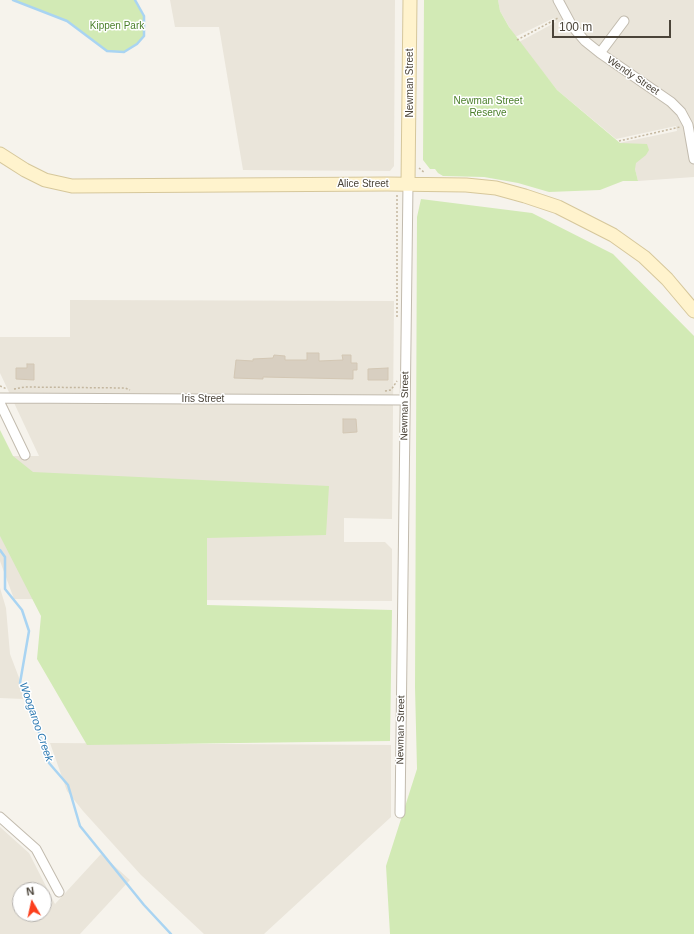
<!DOCTYPE html>
<html>
<head>
<meta charset="utf-8">
<style>
  body { margin:0 }
  #map { position:relative; width:694px; height:934px; overflow:hidden; background:#f6f3ec; font-family:Arial,sans-serif }
  canvas { display:block }
  .north { position:absolute; left:12px; top:882px; width:40px; height:40px; box-sizing:border-box; background:#fff; border:1px solid #b7b4b0; border-radius:50%; rotate:351deg; font-size:11px; font-weight:700; line-height:16px; text-align:center; color:#4b4439 }
  .north::after { content:''; display:block; margin:auto; width:14px; height:18px; background:#fc3f1d; clip-path:polygon(50% 0,100% 100%,50% 72%,0 100%) }
  .scale { position:absolute; left:552px; top:20px; width:119px; height:18px; box-sizing:border-box; border:2px solid #4b4439; border-top:0; padding-left:5px; font-size:12px; line-height:14px; white-space:nowrap; color:#4b4439; -webkit-text-stroke:3px #fff; paint-order:stroke }
</style>
</head>
<body>
<div id="map">
<canvas width="694" height="934"></canvas>
<div class="north">N</div>
<div class="scale">100 m</div>
</div>
<script>
const ctx = document.querySelector('canvas').getContext('2d');
ctx.lineJoin = 'round';
function fill(path, color) { ctx.fillStyle = color; ctx.fill(path, 'evenodd'); }
const poly = rows => new Path2D(rows.map(r => 'M' + r).join(''));
function stroke(path, color, width, dash) { ctx.strokeStyle = color; ctx.lineWidth = width; ctx.lineCap = dash ? 'butt' : 'round'; ctx.setLineDash(dash || []); ctx.stroke(path); }
function label(font, color, halo, rows, align = 'center') {
  ctx.font = font + ' Arial,sans-serif'; ctx.lineWidth = 3; ctx.setLineDash([]); ctx.textBaseline = 'middle'; ctx.strokeStyle = halo; ctx.fillStyle = color; for (const [text, x, y, turn = 0] of rows) {
    ctx.save(); ctx.translate(x, y); ctx.rotate((+turn || 0) * Math.PI / 180); ctx.textAlign = isNaN(turn) ? turn : align; if (halo) ctx.strokeText(text, 0, 0); ctx.fillText(text, 0, 0); ctx.restore();
  }
}
const residential = poly([
  [170,0,395,0,394,166,390,171,243,170,219,27,175,27],
  [498,0,694,0,694,177,638,181,632,158,619,143,677,131,676,126,616,139,557,90,519,42,556,22,554,18,515,37,500,11],
  [70,300,394,301,392,519,344,518,344,542,385,542,392,549,392,601,14,599,0,561,0,456,39,456,0,373,0,337,70,337],
  [0,588,6,608,10,654,21,683,23,699,0,698],
  [50,743,391,745,391,817,264,934,204,934,141,875,83,811,67,791],
  [0,827,29,853,55,904,101,854,130,880,80,934,0,934],
  [20,890,44,890,44,914,20,914]
]);
const green = poly([
  [13,0,135,0,144,16,144,36,137,44,124,52,107,51,67,21],
  [424,0,498,0,500,11,509,27,557,90,620,143,647,144,649,150,646,155,636,163,635,169,638,181,623,181,600,190,549,192,518,183,484,177,443,176,438,173,435,169,430,169,423,160],
  [421,199,532,213,613,254,694,336,694,934,390,934,386,866,417,769,415,687,417,217],
  [0,430,13,456,33,472,329,486,326,535,207,538,207,605,392,610,390,741,87,745,37,659,41,616,0,536]
]);
const stream = poly([
  [13,0,67,21,107,51,124,52,137,44,144,36,144,16,135,0],
  [0,550,5,557,5,589,22,610,29,631,20,683,29,701,49,763,68,785,80,826,144,905,171,934]
]);
const building = poly([
  [307,353,319,353,319,361,343,360,342,355,351,355,351,363,357,363,357,370,353,370,353,379,263,377,263,379,234,378,236,360,253,361,253,359,273,358,274,355,285,356,285,360,307,360,307,353],
  [27,364,34,364,34,380,16,379,16,368,27,368,27,364],
  [388,368,388,380,368,380,368,369,388,368],
  [343,419,356,419,357,432,343,433,343,419]
]);
const path = poly([
  [517,40,558,18],
  [619,141,680,127],
  [419,168,425,173],
  [397,195,397,317],
  [0,386,7,389],
  [14,389,25,387,125,388,130,390],
  [385,391,391,390,397,381]
]);
const street = poly([
  [558,0,572,26,585,41,600,53,671,102,681,112,688,125,694,159],
  [600,53,624,21],
  [0,398,405,400],
  [0,403,25,455],
  [400,813,408,184],
  [0,817,36,849,59,892]
]);
const secondary = poly([
  [0,154,25,170,45,180,72,186,387,184,466,185,496,188,525,196,558,207,613,235,644,257,667,279,694,311],
  [408,184,410,0]
]);
const parkNames = [
  ["Kippen Park",117,26],
  ["Newman Street",488,101],
  ["Reserve",488,113]
];
const streetNames = [
  ["Wendy Street",633,76,34],
  ["Newman Street",410,83,-90],
  ["Alice Street",363,184],
  ["Iris Street",203,399],
  ["Newman Street",405,406,-89],
  ["Newman Street",401,730,-89]
];
const waterNames = [
  ["Woogaroo Creek",36,722,71]
];
fill(residential, '#eae5da');
fill(green, '#d2eab5');
stroke(stream, '#a9d4f2', 2.5);
fill(building, '#d8cfc1');
stroke(building, '#d3c7b4', 1);
stroke(street, '#c2bbae', 11);
stroke(secondary, '#d6c79b', 15);
stroke(path, '#c4b79f', 1.5, [2, 2]);
stroke(street, '#fff', 9);
stroke(secondary, '#fff3cd', 13);
label('10px', '#4a7f2a', '#fff', parkNames);
label('10px', '#4b4439', '#fff', streetNames);
label('italic 11px', '#2e7ab2', '#fff', waterNames);
</script>
</body>
</html>
